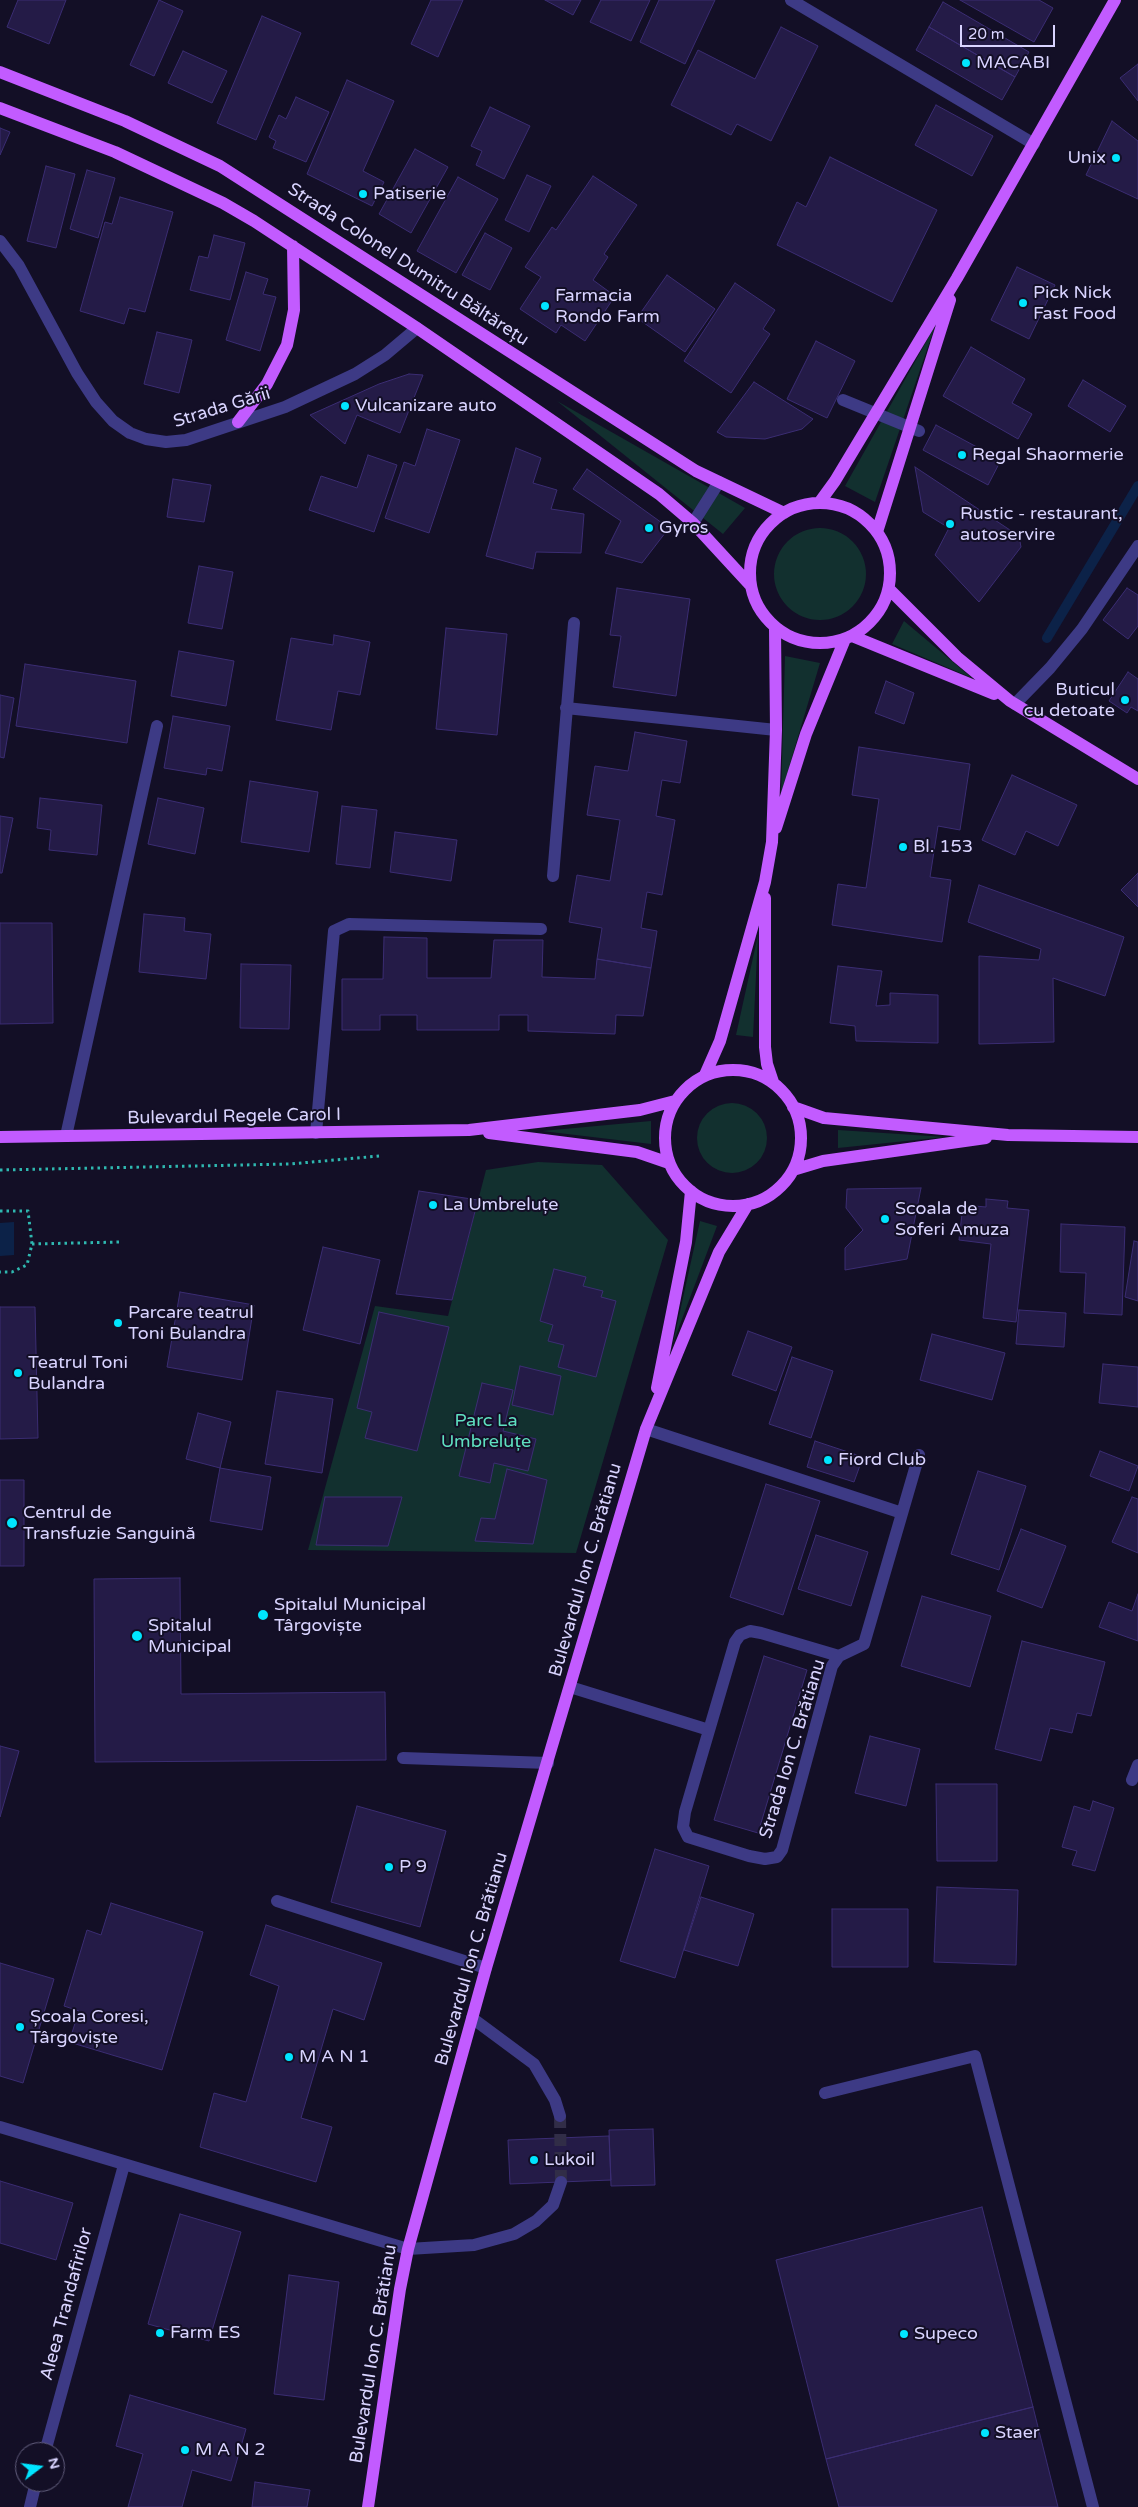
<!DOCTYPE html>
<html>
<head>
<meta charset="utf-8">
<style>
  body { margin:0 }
  #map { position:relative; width:1138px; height:2507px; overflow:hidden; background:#130f26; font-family:"Varela Round",sans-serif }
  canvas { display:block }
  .north { position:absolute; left:15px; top:2442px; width:50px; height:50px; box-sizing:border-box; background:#130f26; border:1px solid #625e7d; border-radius:50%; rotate:75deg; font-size:14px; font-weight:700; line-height:20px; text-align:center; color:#d9d4ff }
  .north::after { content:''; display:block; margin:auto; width:18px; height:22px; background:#00e5ff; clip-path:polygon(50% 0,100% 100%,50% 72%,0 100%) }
  .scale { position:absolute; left:960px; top:25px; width:95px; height:22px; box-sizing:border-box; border:2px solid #d9d4ff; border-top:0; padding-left:6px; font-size:15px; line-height:18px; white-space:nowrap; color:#d9d4ff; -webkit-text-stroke:4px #130f26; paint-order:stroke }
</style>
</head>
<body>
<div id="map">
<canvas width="1138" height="2507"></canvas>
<div class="north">N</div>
<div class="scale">20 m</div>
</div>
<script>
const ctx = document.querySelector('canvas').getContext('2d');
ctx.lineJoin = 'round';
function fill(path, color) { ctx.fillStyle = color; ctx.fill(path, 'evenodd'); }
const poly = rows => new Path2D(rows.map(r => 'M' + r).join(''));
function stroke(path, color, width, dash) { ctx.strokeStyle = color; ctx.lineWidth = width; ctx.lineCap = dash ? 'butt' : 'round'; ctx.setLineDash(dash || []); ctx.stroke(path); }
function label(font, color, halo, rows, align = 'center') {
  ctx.font = font + ' "Varela Round",sans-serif'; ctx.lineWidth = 4; ctx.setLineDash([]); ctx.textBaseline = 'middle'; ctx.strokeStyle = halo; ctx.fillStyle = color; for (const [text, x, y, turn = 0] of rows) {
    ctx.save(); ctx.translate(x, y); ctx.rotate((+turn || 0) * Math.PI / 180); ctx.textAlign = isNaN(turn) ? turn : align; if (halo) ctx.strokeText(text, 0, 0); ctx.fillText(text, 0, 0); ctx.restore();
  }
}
const green = poly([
  [935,326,875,502,845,486],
  [557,401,745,508,723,534],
  '774 574a46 46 0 1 1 92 0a46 46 0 1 1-92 0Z',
  [904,621,972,678,892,644],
  [785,656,820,663,781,794],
  [758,935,753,1037,736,1035],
  '697 1138a35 35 0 1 1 70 0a35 35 0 1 1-70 0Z',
  [651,1121,651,1144,542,1131],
  [838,1130,945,1137,838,1148],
  [538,1162,602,1165,668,1240,576,1553,308,1550,375,1306,448,1316,486,1170],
  [700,1221,717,1226,673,1343]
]);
const water = poly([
  [14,1222,14,1255,0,1256,0,1223]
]);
const stream = poly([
  [1047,638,1138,486]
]);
const building = poly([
  [18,0,66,0,49,44,7,27,18,0],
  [159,0,183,11,154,76,130,65,159,0],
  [431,0,463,0,438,57,411,44,431,0],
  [545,0,581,0,573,15,545,0],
  [601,0,650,0,631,41,590,22,601,0],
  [659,0,715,0,685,64,640,42,659,0],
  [960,0,1039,0,1053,8,1034,42,960,0],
  [943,2,1029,52,1015,77,929,27,943,2],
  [262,16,301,33,256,140,217,123,262,16],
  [781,27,818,46,771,141,737,124,731,135,671,105,698,50,755,79,781,27],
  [929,27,1015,77,1002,100,916,50,929,27],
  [183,51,227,71,212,103,168,83,183,51],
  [1138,64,1138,101,1120,78,1138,64],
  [347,80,394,101,363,171,384,182,372,206,307,174,347,80],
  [296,97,329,112,306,162,273,148,276,141,269,137,279,115,286,119,296,97],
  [936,105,993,136,972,176,915,145,936,105],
  [490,107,530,126,504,179,476,165,482,151,471,146,490,107],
  [1112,121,1138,141,1138,199,1086,175,1112,121],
  [0,128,10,132,0,155,0,128],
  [415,149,448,167,411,233,379,214,415,149],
  [830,157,937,210,892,302,777,245,797,202,806,207,830,157],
  [46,166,75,174,56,248,27,241,46,166],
  [87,170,115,178,98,238,70,229,87,170],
  [527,175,551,186,529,232,505,220,527,175],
  [593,176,637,205,604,254,608,257,593,280,615,296,585,341,561,325,556,333,520,309,541,277,525,267,552,227,556,230,593,176],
  [458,177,498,199,456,273,417,251,458,177],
  [120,197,173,212,145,312,129,308,124,324,80,311,105,222,112,224,120,197],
  [485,233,512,248,490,290,462,275,485,233],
  [214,235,245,243,230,300,190,290,199,256,208,258,214,235],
  [1017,267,1055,285,1029,339,991,320,1017,267],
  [246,272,268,279,263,294,276,297,260,351,226,340,246,272],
  [667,275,715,309,685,352,637,318,667,275],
  [735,283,775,310,763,329,770,334,731,393,684,361,735,283],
  [157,332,192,340,179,393,144,384,157,332],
  [816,341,855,361,827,418,787,399,816,341],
  [971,347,1025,379,1012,403,1032,414,1018,439,943,396,971,347],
  [409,374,423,375,400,433,357,415,345,444,310,415,379,384,409,374],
  [1083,380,1126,406,1110,432,1068,406,1083,380],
  [754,382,813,419,802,429,765,439,726,437,717,432,754,382],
  [936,425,1001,460,988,485,923,450,936,425],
  [427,429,460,440,429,533,385,518,404,462,415,466,427,429],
  [516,448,541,458,533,483,557,490,551,509,584,514,581,553,536,552,533,569,486,556,516,448],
  [368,455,397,465,374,532,309,510,321,476,357,488,368,455],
  [915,467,1019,536,1021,547,979,602,935,555,949,528,923,512,915,467],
  [587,469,669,528,642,563,605,553,621,521,573,489,587,469],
  [173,479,211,485,204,522,167,517,173,479],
  [199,566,233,572,222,629,188,623,199,566],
  [617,588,690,599,676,696,613,687,621,636,610,635,617,588],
  [1127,588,1138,595,1138,626,1128,639,1103,620,1127,588],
  [446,628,507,634,497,735,436,729,446,628],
  [334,635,370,642,360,695,338,691,331,730,276,720,291,638,333,645,334,635],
  [179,651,234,661,226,706,171,696,179,651],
  [25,664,136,681,127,743,16,726,25,664],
  [1128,672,1138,679,1138,711,1131,707,1127,713,1109,701,1128,672],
  [886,681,914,693,904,724,875,713,886,681],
  [0,695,14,698,4,758,0,757,0,695],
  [173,716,230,726,222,771,207,768,206,775,164,768,173,716],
  [635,732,687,741,680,783,662,780,656,816,675,820,662,895,647,892,641,928,657,931,651,968,597,959,602,928,569,922,577,875,610,881,620,820,587,815,595,766,628,771,635,732],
  [859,747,970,764,960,830,938,826,930,877,951,880,942,942,832,925,838,884,866,888,879,799,852,795,859,747],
  [1012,775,1077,805,1058,846,1026,831,1015,855,982,840,1012,775],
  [250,781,318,792,309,852,241,842,250,781],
  [40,798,102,805,97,855,49,850,51,830,37,828,40,798],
  [158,798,204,808,195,854,148,844,158,798],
  [342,806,377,810,370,868,336,864,342,806],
  [0,816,13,818,2,873,0,873,0,816],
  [395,832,457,840,451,881,390,872,395,832],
  [1138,873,1138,907,1121,890,1138,873],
  [979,885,1124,937,1105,996,1053,978,1054,1042,979,1044,979,956,1039,960,1041,949,968,922,979,885],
  [144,914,185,918,184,931,211,934,206,979,139,972,144,914],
  [0,923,52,923,53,1023,0,1024,0,923],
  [384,937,427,938,427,978,491,978,494,940,543,940,542,977,595,979,597,959,651,968,643,1016,616,1015,615,1034,528,1031,528,1015,499,1015,499,1030,417,1030,417,1015,380,1015,380,1030,342,1030,342,979,383,979,384,937],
  [241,964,291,965,289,1029,240,1028,241,964],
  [838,966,882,971,876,1006,890,1005,890,993,938,995,938,1043,856,1041,855,1026,830,1023,838,966],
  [921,1188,907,1259,845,1270,845,1248,863,1230,846,1208,847,1189,921,1188],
  [419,1191,478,1200,452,1300,396,1294,419,1191],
  [986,1199,1008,1201,1007,1208,1029,1210,1016,1322,983,1318,991,1244,959,1240,963,1205,986,1207,986,1199],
  [1061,1224,1125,1227,1122,1315,1084,1313,1086,1273,1060,1272,1061,1224],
  [1134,1241,1138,1242,1138,1301,1125,1297,1134,1241],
  [323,1247,380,1260,360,1344,303,1330,323,1247],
  [554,1269,586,1277,583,1286,603,1291,601,1297,616,1301,596,1377,558,1367,564,1345,548,1341,553,1325,540,1321,554,1269],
  [180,1292,254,1305,242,1380,167,1367,180,1292],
  [0,1307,35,1307,38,1438,0,1439,0,1307],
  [1019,1310,1066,1313,1064,1347,1016,1344,1019,1310],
  [379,1312,449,1327,417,1451,365,1438,372,1412,357,1408,379,1312],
  [748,1331,792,1347,776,1391,732,1375,748,1331],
  [932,1334,1005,1353,992,1400,920,1380,932,1334],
  [792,1357,833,1371,811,1438,769,1424,792,1357],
  [1103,1364,1138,1367,1138,1407,1099,1403,1103,1364],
  [520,1366,561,1376,553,1415,512,1405,520,1366],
  [482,1383,513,1390,503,1431,536,1439,528,1471,494,1463,490,1483,459,1476,482,1383],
  [277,1391,333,1399,322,1473,265,1464,277,1391],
  [198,1413,231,1422,220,1468,186,1459,198,1413],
  [815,1441,863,1457,854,1482,807,1467,815,1441],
  [1100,1451,1138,1466,1129,1491,1090,1476,1100,1451],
  [220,1468,271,1477,262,1530,210,1521,220,1468],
  [507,1469,547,1480,533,1544,475,1541,481,1518,495,1519,507,1469],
  [978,1471,1026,1486,999,1570,951,1554,978,1471],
  [0,1480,24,1480,24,1566,0,1566,0,1480],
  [766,1484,820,1501,783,1615,730,1597,766,1484],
  [325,1497,402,1497,388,1546,316,1545,325,1497],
  [1132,1497,1138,1499,1138,1553,1112,1542,1132,1497],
  [1021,1529,1066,1546,1042,1608,997,1591,1021,1529],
  [816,1535,868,1552,851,1606,798,1589,816,1535],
  [180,1578,181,1694,385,1692,386,1760,95,1762,94,1579,180,1578],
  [1138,1594,1138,1641,1099,1627,1109,1602,1132,1611,1138,1594],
  [922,1596,991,1616,970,1687,901,1666,922,1596],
  [1022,1641,1105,1662,1091,1716,1077,1713,1072,1733,1050,1728,1041,1761,995,1749,1022,1641],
  [764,1656,807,1670,758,1833,714,1820,764,1656],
  [870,1736,920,1749,906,1806,855,1793,870,1736],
  [0,1746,19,1751,0,1817,0,1746],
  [936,1784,997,1784,997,1861,937,1861,936,1784],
  [1093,1801,1114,1808,1095,1871,1072,1865,1077,1851,1062,1847,1074,1806,1090,1811,1093,1801],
  [357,1806,446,1831,420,1927,331,1902,357,1806],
  [655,1849,709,1866,675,1978,620,1961,655,1849],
  [937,1887,1018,1890,1016,1965,934,1962,937,1887],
  [701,1897,754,1914,738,1966,684,1950,701,1897],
  [111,1903,203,1932,162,2070,69,2042,79,2011,64,2006,87,1930,101,1935,111,1903],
  [832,1909,908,1909,908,1967,832,1967,832,1909],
  [266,1925,382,1963,364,2020,333,2009,301,2118,332,2127,316,2182,200,2147,214,2093,246,2102,279,1986,250,1975,266,1925],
  [0,1963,54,1979,23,2083,0,2076,0,1963],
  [653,2129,655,2185,611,2186,609,2130,653,2129],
  [609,2136,611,2180,510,2184,508,2140,609,2136],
  [0,2181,73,2203,56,2260,0,2243,0,2181],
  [982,2207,1033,2407,826,2459,776,2260,982,2207],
  [180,2214,241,2232,209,2341,148,2324,180,2214],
  [289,2275,339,2282,324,2400,274,2394,289,2275],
  [130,2395,246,2429,231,2481,192,2470,182,2507,128,2507,143,2454,116,2446,130,2395],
  [1033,2407,1058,2507,839,2507,826,2459,1033,2407],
  [255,2482,310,2490,307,2507,252,2507,255,2482]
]);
const minorTunnel = poly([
  [560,2116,561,2182]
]);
const path = poly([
  [0,1170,290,1164,379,1156],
  [0,1211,28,1211,32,1244,27,1265,12,1272,0,1272],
  [32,1244,120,1242]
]);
const minor = poly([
  [791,0,1034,144],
  [0,241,19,266,77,373,96,402,113,421,130,433,146,439,166,442,186,440,285,407,355,374,385,355,417,328],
  [843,400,919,431],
  [693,523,719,482],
  [1015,704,1050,668,1082,629,1138,546],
  [566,708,776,730],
  [553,876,574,623],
  [316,1133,334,931,349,924,541,929],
  [66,1136,157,726],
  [646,1429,902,1513],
  [839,1656,761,1633,750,1631,740,1635,735,1642,685,1812,683,1827,688,1837,749,1856,765,1859,777,1857,782,1850,832,1666,839,1656,864,1644,919,1455],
  [570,1687,709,1730],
  [403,1758,548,1763],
  [1132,1780,1138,1765],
  [277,1901,486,1968],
  [472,2018,534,2064,555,2100,560,2116],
  [825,2093,975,2056,1093,2507],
  [0,2127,408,2249,474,2245,514,2234,536,2221,553,2205,561,2182],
  [45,2452,124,2165],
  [30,2507,36,2482]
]);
const major = poly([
  [0,72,125,121,220,166,696,471,784,513],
  [0,108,115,152,223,203,254,221,417,328,659,494,693,523,751,586],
  [238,422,267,384,287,345,294,310,293,246],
  '750 573a70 70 0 1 1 140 0a70 70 0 1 1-140 0Z',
  [819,503,835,481,957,278,1115,0],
  [877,532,950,300],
  [889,589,957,657,1010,701,1138,779],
  [852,636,994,694],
  [776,828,806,734,845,639],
  [765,898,765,1047,767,1064,773,1082],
  '665 1138a68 68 0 1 1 136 0a68 68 0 1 1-136 0Z',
  [705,1075,720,1041,765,882,772,842,776,730,775,628],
  [793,1107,824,1118,1008,1135,1138,1137],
  [489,1133,637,1152,669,1163],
  [0,1137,469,1130,640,1110,675,1101],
  [793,1170,823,1161,986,1138],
  [657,1388,686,1242,691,1191],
  [368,2507,400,2289,408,2249,486,1968,646,1429,719,1252,748,1204]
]);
const markers = [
  [966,63,5,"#00e5ff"],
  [1116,158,5,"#00e5ff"],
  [363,194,5,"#00e5ff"],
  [1023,303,5,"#00e5ff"],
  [545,306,5,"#00e5ff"],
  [345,406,5,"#00e5ff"],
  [962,455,5,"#00e5ff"],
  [950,524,5,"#00e5ff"],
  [649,528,5,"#00e5ff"],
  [1125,700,5,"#00e5ff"],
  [903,847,5,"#00e5ff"],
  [433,1205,5,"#00e5ff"],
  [885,1219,5,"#00e5ff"],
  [118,1323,5,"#00e5ff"],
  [18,1373,5,"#00e5ff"],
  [828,1460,5,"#00e5ff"],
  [12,1523,6,"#00e5ff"],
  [263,1615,6,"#00e5ff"],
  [137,1636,6,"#00e5ff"],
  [389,1867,5,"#00e5ff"],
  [20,2027,5,"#00e5ff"],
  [289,2057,5,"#00e5ff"],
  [534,2160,5,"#00e5ff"],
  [160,2333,5,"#00e5ff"],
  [904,2334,5,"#00e5ff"],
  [985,2433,5,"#00e5ff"],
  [185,2450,5,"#00e5ff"]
];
const poiNames = [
  ["MACABI",976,63],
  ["Unix",1106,158,"right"],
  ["Patiserie",373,194],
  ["Pick Nick",1033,293],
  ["Fast Food",1033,314],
  ["Farmacia",555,296],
  ["Rondo Farm",555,317],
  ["Vulcanizare auto",355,406],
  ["Regal Shaormerie",972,455],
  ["Rustic - restaurant,",960,514],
  ["autoservire",960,535],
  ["Gyros",659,528],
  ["Buticul",1115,690,"right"],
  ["cu detoate",1115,711,"right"],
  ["Bl. 153",913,847],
  ["La Umbreluțe",443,1205],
  ["Scoala de",895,1209],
  ["Soferi Amuza",895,1230],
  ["Parcare teatrul",128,1313],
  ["Toni Bulandra",128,1334],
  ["Teatrul Toni",28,1363],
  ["Bulandra",28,1384],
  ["Fiord Club",838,1460],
  ["Centrul de",23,1513],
  ["Transfuzie Sanguină",23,1534],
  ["Spitalul Municipal",274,1605],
  ["Târgoviște",274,1626],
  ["Spitalul",148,1626],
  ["Municipal",148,1647],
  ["P 9",399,1867],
  ["Școala Coresi,",30,2017],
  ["Târgoviște",30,2038],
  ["M A N 1",299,2057],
  ["Lukoil",544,2160],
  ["Farm ES",170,2333],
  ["Supeco",914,2334],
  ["Staer",995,2433],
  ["M A N 2",195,2450]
];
const streetNames = [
  ["Strada Colonel Dumitru Băltărețu",408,265,33],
  ["Strada Gării",222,408,-17],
  ["Bulevardul Regele Carol I",234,1117,-1],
  ["Bulevardul Ion C. Brătianu",586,1570,-74],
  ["Strada Ion C. Brătianu",793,1749,-73],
  ["Bulevardul Ion C. Brătianu",472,1959,-74],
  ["Aleea Trandafirilor",67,2304,-75],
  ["Bulevardul Ion C. Brătianu",374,2354,-81]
];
const parkNames = [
  ["Parc La",486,1421],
  ["Umbreluțe",486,1442]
];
fill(green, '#12302f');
fill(water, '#0c2248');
stroke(stream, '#0c2248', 10);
fill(building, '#241b47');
stroke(building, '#3b2d73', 1);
stroke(minorTunnel, '#312d47', 12, [12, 6]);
stroke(path, '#2fb8b0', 3, [2.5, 4]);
stroke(minor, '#3d3a85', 12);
stroke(major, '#c25bff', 12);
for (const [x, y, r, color] of markers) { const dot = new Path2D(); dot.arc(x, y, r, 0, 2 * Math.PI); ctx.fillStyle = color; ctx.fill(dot); stroke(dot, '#130f26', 2); }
label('18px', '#d9d4ff', '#130f26', poiNames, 'left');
label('18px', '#d9d4ff', '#130f26', streetNames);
label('18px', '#5fe0c0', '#130f26', parkNames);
</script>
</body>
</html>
